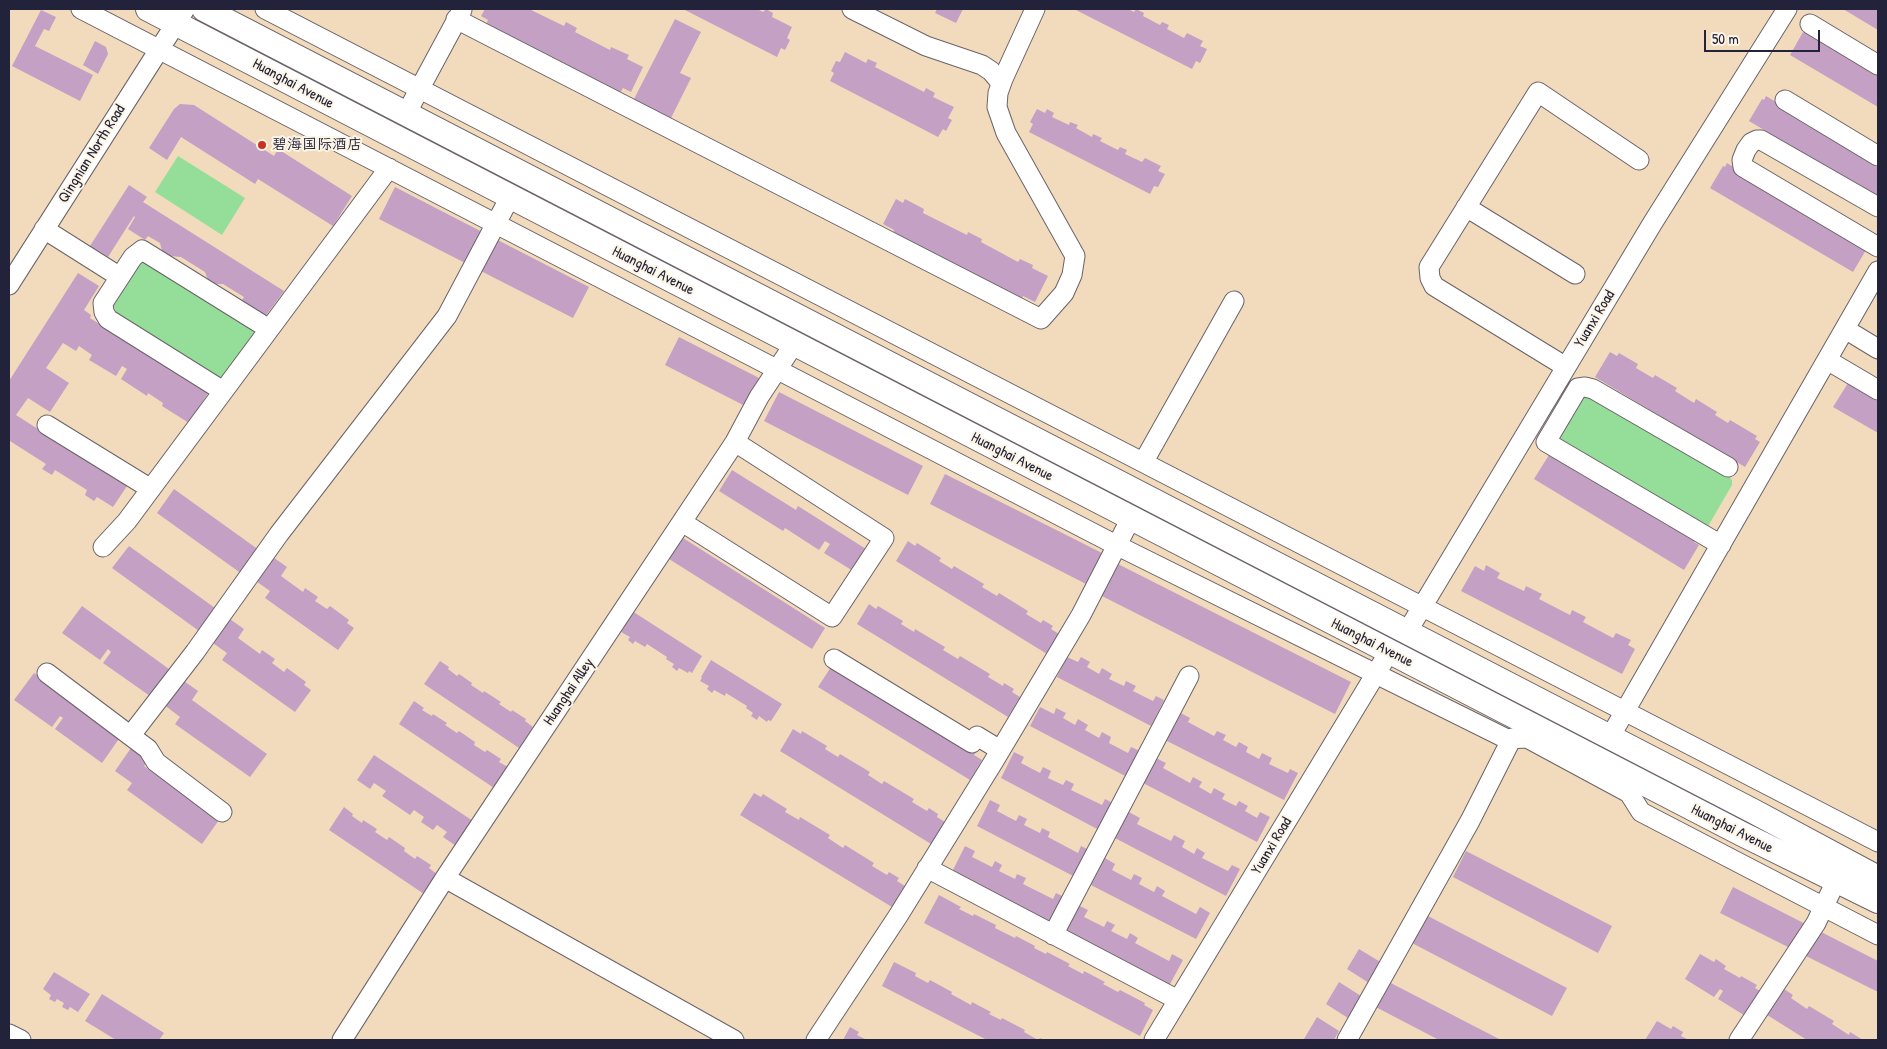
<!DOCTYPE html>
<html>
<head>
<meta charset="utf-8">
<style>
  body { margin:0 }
  #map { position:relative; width:1887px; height:1049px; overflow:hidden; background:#f2dbbc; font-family:"Patrick Hand",sans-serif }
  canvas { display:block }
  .frame { position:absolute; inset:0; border:10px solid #22223b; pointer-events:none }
  .scale { position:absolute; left:1704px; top:30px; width:116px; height:22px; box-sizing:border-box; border:2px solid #22223b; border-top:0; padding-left:6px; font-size:15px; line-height:18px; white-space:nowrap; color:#22223b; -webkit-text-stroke:4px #fcf5e5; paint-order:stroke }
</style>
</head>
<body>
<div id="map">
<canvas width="1887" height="1049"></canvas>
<div class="frame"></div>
<div class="scale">50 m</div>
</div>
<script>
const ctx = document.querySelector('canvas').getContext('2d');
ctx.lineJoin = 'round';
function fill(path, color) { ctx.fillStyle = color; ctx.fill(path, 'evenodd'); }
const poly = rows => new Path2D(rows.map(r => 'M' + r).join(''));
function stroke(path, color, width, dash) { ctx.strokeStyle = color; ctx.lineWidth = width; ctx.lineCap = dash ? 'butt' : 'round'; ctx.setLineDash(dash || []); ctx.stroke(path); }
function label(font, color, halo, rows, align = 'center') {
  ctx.font = font + ' "Patrick Hand","LXGW WenKai TC",sans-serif'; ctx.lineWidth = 4; ctx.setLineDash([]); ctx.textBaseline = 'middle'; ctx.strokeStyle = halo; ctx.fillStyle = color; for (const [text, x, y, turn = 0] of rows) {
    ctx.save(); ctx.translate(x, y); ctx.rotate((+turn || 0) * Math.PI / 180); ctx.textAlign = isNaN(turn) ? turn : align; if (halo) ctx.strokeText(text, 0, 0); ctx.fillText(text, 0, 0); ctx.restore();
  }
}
const green = poly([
  [178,156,245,198,222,235,155,192],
  [140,259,258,329,220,379,116,312,113,304],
  [1583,396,1591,397,1729,477,1732,480,1732,485,1707,528,1558,441,1556,430]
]);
const building = poly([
  [485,9,529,9,564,26,566,22,577,28,575,32,610,50,611,47,629,55,627,59,643,67,631,92,623,88,620,93,486,25,488,20,481,16],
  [683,9,757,9,763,12,766,9,773,13,772,17,792,27,787,38,790,40,785,50,781,48,777,57],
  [937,9,963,9,956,23,935,13],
  [1074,9,1128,9,1134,12,1136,9,1144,13,1143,16,1160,25,1162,22,1169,25,1167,29,1184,38,1187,33,1203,41,1200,46,1207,49,1200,63,1196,61,1192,69],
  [1843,9,1878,9,1878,30],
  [41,10,56,17,49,31,44,29,35,46,93,75,80,101,12,66],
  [675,19,701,32,680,73,691,78,670,120,633,101],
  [1808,29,1825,40,1823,44,1855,62,1857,59,1868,66,1866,69,1878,76,1878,107,1790,55,1803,32,1805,33],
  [95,41,106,47,108,54,98,74,83,65],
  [845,52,866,63,868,59,877,63,875,67,924,92,926,88,935,93,933,97,954,107,948,118,952,120,946,131,943,129,938,137,830,81,834,73,831,71,836,61,840,62],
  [1766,96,1784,107,1782,110,1813,129,1816,125,1827,132,1825,136,1849,150,1851,146,1859,151,1857,155,1878,168,1878,198,1749,121,1762,99,1764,100],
  [180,104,194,105,274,156,278,149,352,196,333,226,258,179,255,184,181,137,167,160,149,148,174,109],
  [1037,109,1045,113,1047,109,1054,113,1052,117,1069,125,1070,122,1078,125,1076,128,1092,137,1093,134,1102,138,1100,141,1118,150,1120,147,1127,150,1125,154,1142,162,1145,158,1161,166,1158,171,1165,174,1158,187,1154,186,1150,194,1029,132,1033,124,1030,122],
  [1727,163,1866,250,1853,272,1710,188,1723,166,1725,167],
  [129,185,147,197,143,202,284,291,264,318,240,303,244,297,223,284,215,284,208,280,205,272,181,257,170,256,162,251,160,243,148,236,145,240,128,229,135,217,134,216,108,257,90,246],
  [395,187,589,287,573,318,379,219],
  [896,199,903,203,905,199,924,209,923,213,967,235,968,232,982,239,981,242,1018,262,1020,259,1033,265,1032,268,1048,276,1035,302,1023,296,1021,301,892,235,894,230,883,224],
  [78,273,99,286,84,310,91,315,90,318,185,379,187,376,202,385,200,388,208,393,189,423,162,406,163,403,148,393,147,396,121,379,127,369,122,366,116,376,89,360,92,355,79,346,76,351,63,343,46,368,69,383,50,412,28,398,16,415,127,486,113,507,97,497,94,501,85,495,87,490,55,470,52,475,42,469,46,464,10,441,9,443,9,381],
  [679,337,761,379,747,407,665,365],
  [1610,352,1617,356,1619,353,1638,364,1636,368,1653,378,1655,375,1677,388,1675,391,1694,403,1696,399,1717,412,1715,415,1728,423,1730,420,1757,436,1755,439,1760,442,1745,467,1595,377],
  [1848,383,1878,401,1878,433,1833,407],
  [779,392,923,466,908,495,764,421],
  [1549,455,1556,459,1558,456,1577,467,1575,471,1592,481,1594,477,1617,491,1615,494,1633,505,1635,502,1656,515,1655,518,1668,526,1670,523,1696,539,1694,542,1699,545,1684,570,1534,479],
  [732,470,796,510,798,506,866,549,853,571,824,553,830,544,825,541,819,550,785,528,783,531,719,491],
  [945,474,1102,553,1086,584,930,504],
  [174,489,259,550,242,574,157,513],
  [683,538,825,628,812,649,669,559],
  [908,541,915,546,917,543,941,558,939,561,952,569,954,566,984,584,982,587,997,596,999,593,1028,611,1026,614,1041,623,1043,620,1053,626,1051,629,1059,634,1047,654,896,561],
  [129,546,215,608,199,631,112,568],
  [270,555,287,567,281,576,303,592,305,588,318,597,315,601,327,609,330,606,349,620,347,623,354,628,338,650,265,598,270,591,253,579],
  [1116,563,1351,682,1335,714,1100,595],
  [1486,565,1500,573,1497,578,1524,591,1526,586,1542,594,1539,599,1570,615,1572,610,1586,617,1583,622,1613,638,1616,633,1631,640,1628,645,1635,649,1622,674,1461,591,1475,566,1484,571],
  [869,604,876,609,878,606,903,621,901,624,914,632,915,629,945,647,943,650,958,659,960,656,990,674,988,677,1003,686,1004,683,1014,689,1012,692,1020,697,1008,717,857,624],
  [82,606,169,669,150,696,103,663,111,652,108,649,100,660,62,633],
  [632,611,702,656,692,673,689,671,688,673,679,668,677,671,672,667,674,664,666,659,667,657,647,644,645,647,635,641,633,644,628,640,630,637,621,632,622,629,621,628],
  [227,617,244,629,238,638,260,654,262,650,275,659,272,663,284,672,287,668,306,682,304,685,311,690,295,712,222,660,227,653,210,641],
  [1067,657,1078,662,1081,657,1090,662,1087,667,1099,674,1102,668,1112,674,1109,679,1124,686,1126,681,1136,686,1133,691,1153,701,1156,696,1164,700,1151,726,1057,677],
  [711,660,782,704,771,721,768,720,767,722,759,716,757,720,751,716,753,713,746,708,747,706,726,693,725,696,714,690,712,693,707,689,709,686,700,681,702,678,701,677],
  [440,661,449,667,448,669,457,676,459,674,472,683,471,685,483,693,484,691,501,702,499,704,511,712,512,710,526,719,525,721,533,727,519,748,424,684],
  [831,667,951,737,949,740,964,749,966,746,976,752,974,755,982,760,970,780,818,687],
  [34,673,121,736,102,763,55,729,63,718,60,716,52,727,14,700],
  [181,679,198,691,192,700,267,754,250,777,175,724,180,717,163,704],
  [414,701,424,708,422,710,432,716,433,714,447,723,445,725,457,733,459,731,475,742,474,745,485,752,487,750,501,759,499,762,508,767,494,788,399,724],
  [1040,707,1054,714,1056,708,1066,713,1063,718,1075,725,1078,719,1088,725,1085,730,1099,738,1102,732,1111,737,1109,743,1128,753,1131,747,1140,751,1127,777,1030,726],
  [1179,712,1190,718,1188,722,1214,736,1217,731,1226,735,1223,740,1236,747,1239,742,1248,747,1246,752,1259,759,1262,753,1272,758,1269,764,1288,773,1290,769,1298,773,1284,800,1165,740],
  [793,729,801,734,802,731,827,746,825,749,838,757,840,754,870,772,868,775,882,784,884,781,914,799,912,802,927,811,929,808,938,814,937,817,945,822,931,844,780,751],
  [133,745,150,757,144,766,219,820,202,844,127,790,132,783,115,771],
  [1014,752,1024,757,1021,763,1040,773,1043,767,1051,771,1048,778,1063,785,1066,780,1074,784,1071,790,1102,805,1105,799,1113,803,1099,830,1001,778],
  [374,755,473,821,456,846,443,837,447,832,437,825,433,830,421,822,424,817,414,810,410,815,382,796,386,791,374,783,370,789,357,780],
  [1156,758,1166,763,1163,768,1190,783,1193,777,1202,782,1199,787,1211,794,1214,788,1225,794,1222,799,1236,806,1239,801,1248,806,1245,811,1257,818,1260,812,1270,817,1257,842,1143,783],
  [754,793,761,797,763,794,787,809,785,812,799,820,800,817,830,835,828,838,843,848,845,845,874,863,872,866,887,875,889,872,899,878,897,881,905,886,892,907,740,815],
  [990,800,1000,805,997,811,1016,821,1019,815,1027,819,1024,825,1040,833,1042,828,1050,832,1048,837,1078,853,1081,846,1089,850,1075,877,977,826],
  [344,807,353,814,352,816,362,823,363,820,377,829,375,832,387,840,389,837,405,848,404,851,415,859,417,856,431,865,429,868,437,874,424,894,329,830],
  [1127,811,1140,818,1137,824,1171,841,1174,835,1185,841,1182,847,1194,854,1197,848,1205,853,1202,858,1228,871,1232,865,1240,869,1226,896,1113,837],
  [965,846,975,851,972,857,992,867,995,861,1002,865,999,871,1015,879,1017,874,1026,878,1023,884,1053,899,1056,893,1064,897,1050,924,952,872],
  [1466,851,1612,926,1598,953,1453,877],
  [1105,858,1115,864,1112,870,1131,880,1134,874,1142,878,1139,884,1154,892,1157,886,1165,891,1162,896,1196,914,1200,907,1210,913,1196,939,1091,885],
  [1733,887,1878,961,1878,992,1720,913],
  [939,895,961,907,959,909,973,916,974,914,996,925,995,928,1015,938,1016,936,1035,946,1034,948,1046,954,1047,952,1070,964,1068,966,1083,974,1084,971,1105,982,1103,984,1118,992,1120,990,1145,1003,1144,1005,1153,1010,1140,1036,924,923],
  [1078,905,1088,910,1084,917,1104,927,1107,921,1115,925,1111,931,1127,939,1130,933,1138,938,1135,943,1169,961,1172,954,1183,960,1169,986,1064,932],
  [1424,914,1567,988,1552,1016,1410,942],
  [1359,949,1382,963,1369,983,1347,969],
  [1700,954,1714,962,1716,959,1726,966,1724,969,1740,978,1741,976,1757,985,1755,988,1762,992,1747,1017,1718,999,1723,991,1720,989,1714,997,1685,979],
  [894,962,916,973,915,976,928,983,930,980,952,992,951,994,971,1005,972,1002,991,1012,989,1014,1001,1020,1002,1018,1025,1030,1024,1032,1038,1040,1040,1038,1045,1040,987,1040,882,986],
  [54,972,90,994,78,1012,70,1007,68,1010,62,1007,64,1003,57,999,55,1002,49,999,51,995,43,989],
  [1383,979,1501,1040,1439,1040,1370,1004],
  [1339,982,1361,996,1348,1018,1326,1004],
  [1781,987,1793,995,1791,998,1807,1009,1809,1006,1834,1021,1832,1024,1849,1035,1850,1032,1863,1040,1807,1040,1764,1013],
  [102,994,164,1033,159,1040,116,1040,85,1021],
  [1317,1017,1339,1031,1334,1040,1304,1039],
  [1657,1021,1671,1029,1673,1026,1683,1032,1681,1036,1689,1040,1645,1040],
  [850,1027,859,1032,857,1035,867,1040,843,1040]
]);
const minor = poly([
  [81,9,1116,545,1507,739,1527,738,1629,793,1641,812,1878,935],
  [265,9,1878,842],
  [852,9,926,46,982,65,991,71,1001,83],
  [456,19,1041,319,1064,293,1072,275,1075,256,1006,133,997,107,998,93,1003,79,1035,9],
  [1810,24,1878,65],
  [1785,100,1878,156],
  [406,114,462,10],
  [1466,207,1575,274],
  [1878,207,1761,140,1757,140,1751,143,1746,150,1742,160,1743,167,1878,247],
  [44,229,120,277],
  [9,285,185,9],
  [1845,329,1878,349],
  [1827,360,1878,390],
  [1566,367,1434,286,1430,278,1429,267,1538,92,1639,160],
  [223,391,108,319,104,312,103,303,133,257,142,250,269,329],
  [47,425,151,489],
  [1144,461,1234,301],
  [682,522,832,617,884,538,735,442],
  [1721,545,1546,442,1578,388,1585,387,1593,389,1728,467],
  [103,547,127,521,389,168],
  [1407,632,1652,224,1787,9],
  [834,659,972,743,977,736,1000,750],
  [47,673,148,749,156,762,222,812],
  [131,735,195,652,279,534,447,316,510,197],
  [1610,737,1878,271],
  [927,868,1178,1000],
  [445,878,734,1040],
  [1053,935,1189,676],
  [9,1034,21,1040],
  [342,1040,445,878,735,442,759,397,794,344],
  [816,1040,898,916,994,761,1081,615,1131,518],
  [1154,1040,1389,652],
  [1347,1040,1470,821,1512,738],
  [1739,1040,1816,923,1836,881]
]);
const major = poly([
  [148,9,1742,834,1878,901],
  [204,9,1753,811,1878,878]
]);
const markers = [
  [262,145,5,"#c8321e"]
];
const streetNames = [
  ["Huanghai Avenue",293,84,28],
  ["Qingnian North Road",92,154,-58],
  ["Huanghai Avenue",653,271,27],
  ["Yuanxi Road",1595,319,-59],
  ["Huanghai Avenue",1012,457,27],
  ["Huanghai Avenue",1372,643,27],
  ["Huanghai Alley",569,692,-56],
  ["Huanghai Avenue",1732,829,27],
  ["Yuanxi Road",1272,846,-59]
];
const poiNames = [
  ["碧海国际酒店",272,145]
];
fill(green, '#94de99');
fill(building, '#c4a0c5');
stroke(minor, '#6b6368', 21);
stroke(major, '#6b6368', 26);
stroke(minor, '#fff', 19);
stroke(major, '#fff', 24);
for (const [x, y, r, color] of markers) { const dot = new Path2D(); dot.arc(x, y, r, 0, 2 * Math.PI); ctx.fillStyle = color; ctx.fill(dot); stroke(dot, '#fcf5e5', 2); }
label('15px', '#22223b', '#fcf5e5', streetNames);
label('15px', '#22223b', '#fcf5e5', poiNames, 'left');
</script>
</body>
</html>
